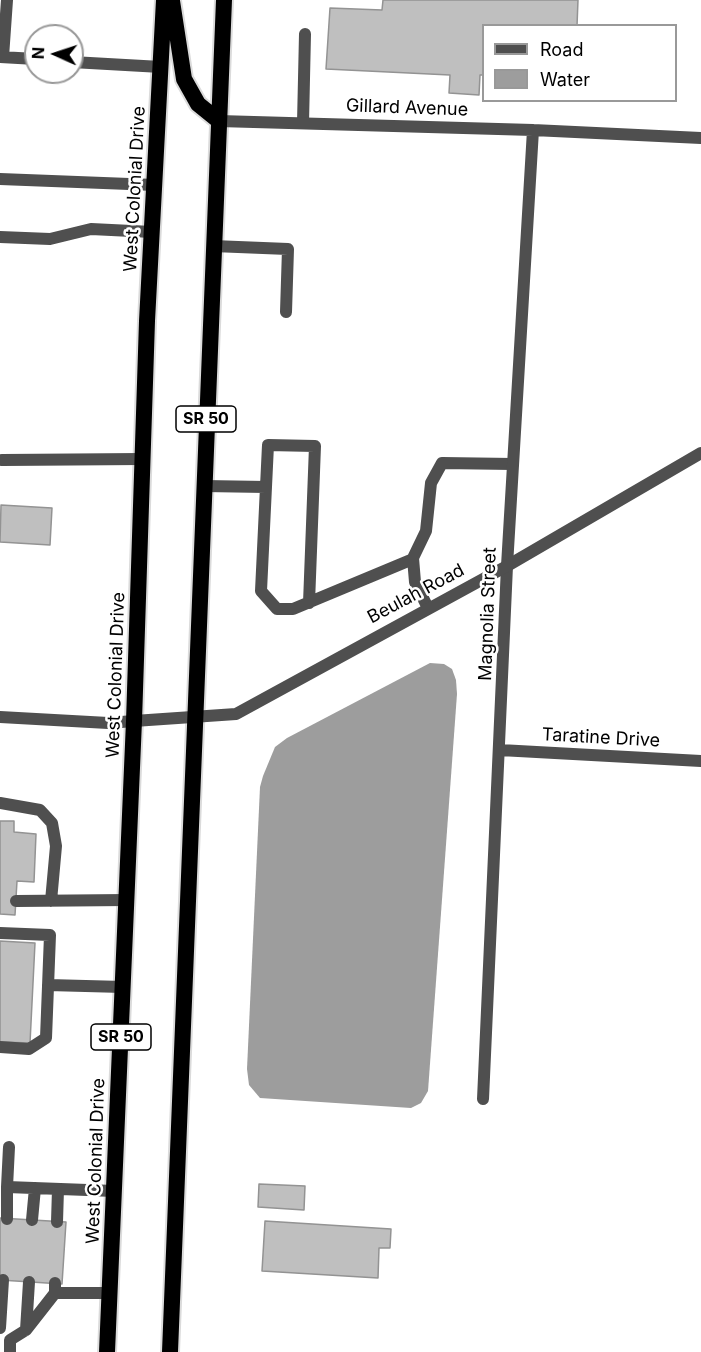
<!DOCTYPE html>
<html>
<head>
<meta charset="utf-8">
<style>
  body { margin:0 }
  #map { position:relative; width:701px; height:1352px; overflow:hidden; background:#fff; font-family:Inter,sans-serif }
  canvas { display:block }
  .legend { position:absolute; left:482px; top:24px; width:195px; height:78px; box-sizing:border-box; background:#fff; border:2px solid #999; margin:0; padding:8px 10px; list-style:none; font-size:18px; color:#000 }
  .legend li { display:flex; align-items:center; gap:12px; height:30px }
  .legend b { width:30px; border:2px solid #999 }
  .north { position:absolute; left:24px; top:24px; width:60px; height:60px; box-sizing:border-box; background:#fff; border:2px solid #999; border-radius:50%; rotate:273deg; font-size:16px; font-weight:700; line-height:24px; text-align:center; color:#000 }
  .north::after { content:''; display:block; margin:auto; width:21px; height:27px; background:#000; clip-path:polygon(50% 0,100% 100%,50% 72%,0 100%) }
</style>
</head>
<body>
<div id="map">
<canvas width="701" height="1352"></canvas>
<ul class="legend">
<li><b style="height:8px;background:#4f4f4f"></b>Road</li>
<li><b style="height:16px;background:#9d9d9d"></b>Water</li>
</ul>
<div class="north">N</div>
</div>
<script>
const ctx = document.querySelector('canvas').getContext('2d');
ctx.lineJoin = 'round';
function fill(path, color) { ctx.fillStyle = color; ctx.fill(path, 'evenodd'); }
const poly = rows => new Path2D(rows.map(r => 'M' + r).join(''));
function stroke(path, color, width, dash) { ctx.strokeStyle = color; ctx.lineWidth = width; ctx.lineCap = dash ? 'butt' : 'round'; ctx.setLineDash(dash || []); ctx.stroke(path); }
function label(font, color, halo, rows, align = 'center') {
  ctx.font = font + ' Inter,sans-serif'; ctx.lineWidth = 5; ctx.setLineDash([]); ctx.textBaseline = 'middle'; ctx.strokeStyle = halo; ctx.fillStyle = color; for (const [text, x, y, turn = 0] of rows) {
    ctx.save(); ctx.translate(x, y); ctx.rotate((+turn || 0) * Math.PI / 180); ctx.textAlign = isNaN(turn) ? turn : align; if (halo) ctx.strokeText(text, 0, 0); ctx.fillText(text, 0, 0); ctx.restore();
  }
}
const water = poly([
  [430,663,444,664,452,669,456,680,457,694,428,1091,421,1103,411,1108,260,1098,249,1085,247,1069,260,787,263,776,275,747,287,738]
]);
const building = poly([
  [383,0,578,0,577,26,484,26,484,75,480,75,479,95,449,93,450,75,326,69,330,8,382,10,383,0],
  [1,505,52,508,50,545,0,542,1,505],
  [0,821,14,821,14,832,36,834,34,882,17,881,15,915,0,914,0,821],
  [0,941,35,943,30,1043,0,1042,0,941],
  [259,1184,305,1186,304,1210,258,1207,259,1184],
  [0,1218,66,1222,62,1284,0,1280,0,1218],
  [265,1221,391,1229,390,1248,379,1248,378,1278,262,1271,265,1221]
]);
const service = poly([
  [0,57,36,59],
  [3,57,7,0],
  [72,62,161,67],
  [303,123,305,34],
  [0,179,155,185],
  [0,237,50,239,91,229,152,232],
  [213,246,288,249,286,312],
  [2,460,142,459],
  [204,486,266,487],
  [309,603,315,446,268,445,261,591,277,609,293,609,413,559],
  [428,608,415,582,413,558,426,531,431,483,442,463,513,464],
  [0,717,108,723,134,721],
  [0,803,40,810,52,823,56,846,51,901],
  [16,901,127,900],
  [0,933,50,935,46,1038,29,1049,0,1047],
  [48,985,123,987],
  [7,1187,9,1147],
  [7,1219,7,1187,114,1191],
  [32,1220,35,1188],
  [57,1222,58,1189],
  [55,1293,110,1293],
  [0,1328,3,1280],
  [26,1330,29,1282],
  [10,1352,10,1340,26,1330,55,1293,55,1283]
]);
const minor = poly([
  [219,121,533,130,701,138],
  [500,750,701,761],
  [483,1099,507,566,533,130]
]);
const tertiary = poly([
  [134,721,236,714,507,566,701,453]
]);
const trunk = poly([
  [172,1,184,79,198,104,219,121],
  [107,1352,134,721,147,321,164,0],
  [170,1352,224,0]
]);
const shields = [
  [206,419,60],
  [121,1037,60]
];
const shieldNames = [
  ["SR 50",206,419],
  ["SR 50",121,1037]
];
const streetNames = [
  ["Gillard Avenue",407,108,2],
  ["West Colonial Drive",135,189,-87],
  ["Beulah Road",416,594,-28],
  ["Magnolia Street",488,614,-88],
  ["West Colonial Drive",116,675,-88],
  ["Taratine Drive",601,738,3],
  ["West Colonial Drive",96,1161,-88]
];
fill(water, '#9d9d9d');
fill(building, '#bfbfbf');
stroke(building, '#939393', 1.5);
stroke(trunk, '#dbdbdb', 20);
stroke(service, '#4f4f4f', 12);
stroke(minor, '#4f4f4f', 12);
stroke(tertiary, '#4f4f4f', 12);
stroke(trunk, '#000', 16);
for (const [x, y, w] of shields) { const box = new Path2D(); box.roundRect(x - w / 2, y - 13, w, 26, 4.5); ctx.fillStyle = '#fff'; ctx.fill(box); stroke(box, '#000', 1.5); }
label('bold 16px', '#000', null, shieldNames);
label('18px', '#000', '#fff', streetNames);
</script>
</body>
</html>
